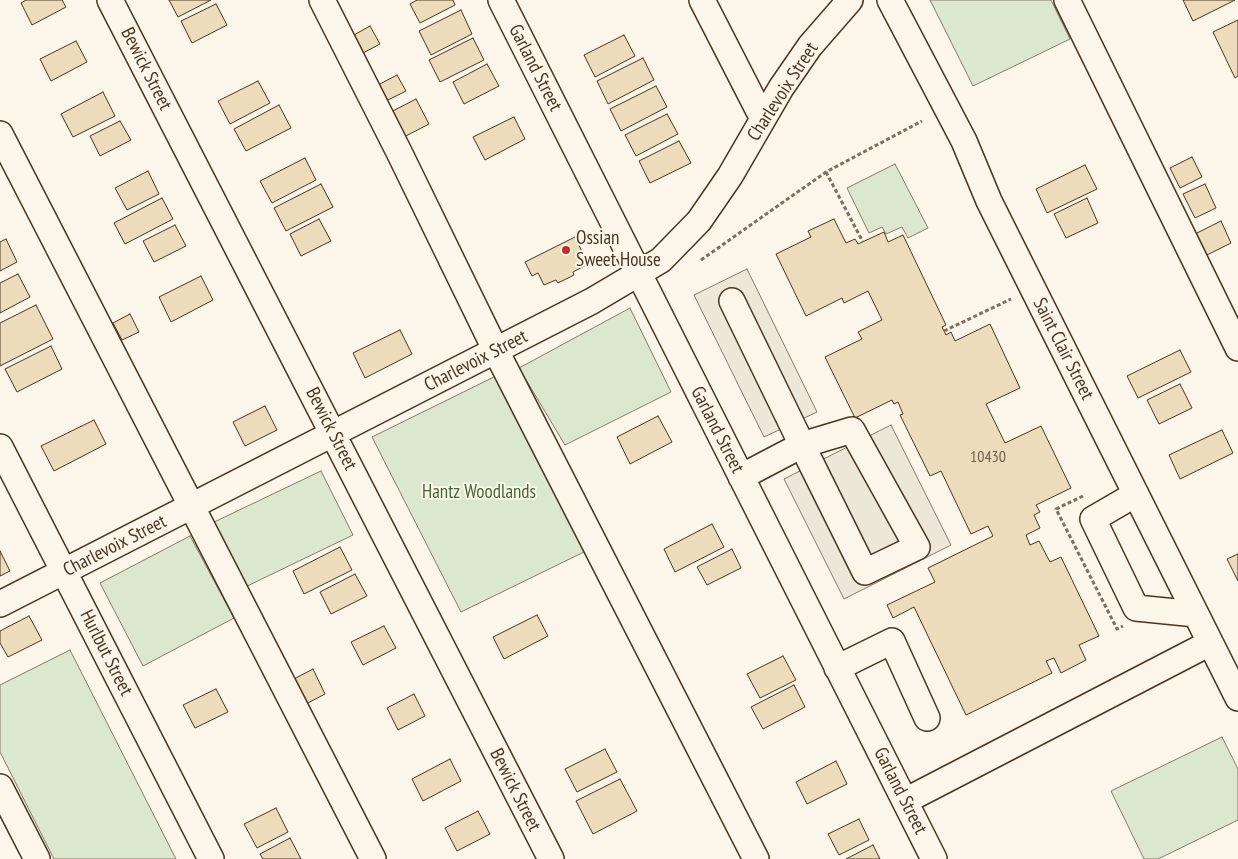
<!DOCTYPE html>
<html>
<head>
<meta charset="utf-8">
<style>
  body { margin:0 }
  canvas { display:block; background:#fbf6e9 }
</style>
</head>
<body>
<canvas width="1238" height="859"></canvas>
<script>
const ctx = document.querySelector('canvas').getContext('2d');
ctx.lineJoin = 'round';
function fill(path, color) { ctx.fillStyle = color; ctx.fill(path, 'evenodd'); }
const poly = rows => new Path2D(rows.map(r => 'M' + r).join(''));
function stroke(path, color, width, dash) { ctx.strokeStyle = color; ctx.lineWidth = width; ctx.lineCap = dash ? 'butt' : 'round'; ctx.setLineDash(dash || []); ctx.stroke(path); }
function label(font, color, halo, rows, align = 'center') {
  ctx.font = font + ' "PT Sans Narrow",sans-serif'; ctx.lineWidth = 4; ctx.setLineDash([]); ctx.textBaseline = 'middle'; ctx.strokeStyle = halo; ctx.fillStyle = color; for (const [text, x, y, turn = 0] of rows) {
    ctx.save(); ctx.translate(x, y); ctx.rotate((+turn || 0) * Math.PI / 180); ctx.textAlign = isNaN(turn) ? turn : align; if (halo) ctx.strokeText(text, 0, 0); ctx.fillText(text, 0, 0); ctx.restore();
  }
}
const green = poly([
  [930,0,1051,0,1070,39,973,86,930,0],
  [895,164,928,228,908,238,902,227,886,234,882,227,869,233,847,188,895,164],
  [630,308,671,392,565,445,519,368,630,308],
  [498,375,586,551,461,612,372,437,498,375],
  [321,471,353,535,241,589,210,524,321,471],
  [190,536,234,618,143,666,100,583,190,536],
  [70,650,176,859,54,859,0,752,0,685,70,650],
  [1222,737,1238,769,1238,820,1158,859,1144,859,1111,791,1222,737]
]);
const parking = poly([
  [747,269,817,412,764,437,694,295,747,269],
  [891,425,951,545,844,599,784,479,891,425]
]);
const building = poly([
  [26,0,62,0,66,7,32,25,21,3,26,0],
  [169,0,211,0,178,17,169,0],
  [417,0,453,0,455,5,420,23,410,4,417,0],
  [1183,0,1235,0,1193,21,1183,0],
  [216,4,227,25,192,43,181,21,216,4],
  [461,10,472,34,431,55,419,31,461,10],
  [1238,20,1238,76,1235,78,1213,32,1238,20],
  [370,26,380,44,363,53,354,35,370,26],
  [624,35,635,56,595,77,584,55,624,35],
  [473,38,484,60,440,82,429,60,473,38],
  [76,41,87,62,51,81,40,59,76,41],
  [643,58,654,80,608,104,597,81,643,58],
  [487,64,499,86,464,104,453,82,487,64],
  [397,75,406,91,386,101,378,85,397,75],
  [258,81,270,103,230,124,218,101,258,81],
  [656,86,667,107,621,131,610,109,656,86],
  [103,92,115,116,73,137,61,114,103,92],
  [416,99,429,124,402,138,389,113,416,99],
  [279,105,291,128,246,151,234,129,279,105],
  [667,114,678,134,636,156,625,135,667,114],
  [514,117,525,139,485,160,473,137,514,117],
  [120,121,131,140,100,156,90,136,120,121],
  [679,141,691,163,650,183,639,161,679,141],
  [1192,157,1202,177,1180,188,1170,168,1192,157],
  [305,158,316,180,272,203,260,181,305,158],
  [1085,165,1097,189,1047,213,1036,189,1085,165],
  [148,171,159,194,127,210,115,188,148,171],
  [321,184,333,207,286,231,274,208,321,184],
  [1205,184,1216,208,1195,218,1183,194,1205,184],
  [162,198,173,219,125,244,114,223,162,198],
  [1087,198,1098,223,1066,238,1054,214,1087,198],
  [319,219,331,241,301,256,290,234,319,219],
  [834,219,846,243,855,239,858,244,884,232,888,242,903,235,946,325,942,327,946,335,951,332,955,341,990,324,1020,388,986,404,1005,443,1041,426,1071,488,1036,505,1040,512,1034,515,1040,528,1026,535,1030,545,1039,541,1050,562,1061,557,1099,636,1079,645,1086,660,1061,673,1054,658,1046,661,1052,673,966,715,914,607,893,618,887,605,935,582,928,568,993,536,988,526,971,534,941,471,930,476,900,415,903,414,898,402,894,404,892,400,855,418,825,357,862,339,858,332,882,320,868,291,844,303,842,298,806,316,776,254,811,237,808,231,834,219],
  [1221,221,1231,243,1205,256,1195,234,1221,221],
  [175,225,186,246,154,262,143,241,175,225],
  [575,237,588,264,573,272,574,275,558,283,556,280,544,285,538,273,532,276,525,262,575,237],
  [6,239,17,262,0,271,0,242,6,239],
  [18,274,30,297,0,313,0,283,18,274],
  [201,276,213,300,171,322,159,297,201,276],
  [36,305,53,339,0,366,0,323,36,305],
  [130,314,139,332,122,340,113,323,130,314],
  [400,330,412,354,365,378,353,353,400,330],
  [51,346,62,369,17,392,5,369,51,346],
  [1180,350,1191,372,1138,398,1127,376,1180,350],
  [1180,384,1192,408,1159,424,1147,400,1180,384],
  [265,406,277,430,245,446,233,422,265,406],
  [658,416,672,442,630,464,617,437,658,416],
  [94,420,106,444,54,471,41,446,94,420],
  [1222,430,1233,453,1180,479,1169,455,1222,430],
  [712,524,724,547,675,572,664,549,712,524],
  [340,547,352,570,304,594,293,571,340,547],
  [732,549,741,568,707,585,697,567,732,549],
  [0,551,10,571,0,576,0,551],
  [1238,554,1238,581,1227,559,1238,554],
  [355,574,367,596,331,614,320,592,355,574],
  [537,615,548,636,504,659,493,637,537,615],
  [29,616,42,640,8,657,0,643,0,631,29,616],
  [384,626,396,648,363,665,351,642,384,626],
  [783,656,796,680,760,698,747,674,783,656],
  [313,669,325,694,304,705,292,680,313,669],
  [794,685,805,707,763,729,751,707,794,685],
  [216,689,228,712,195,728,183,705,216,689],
  [414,694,425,716,398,730,387,708,414,694],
  [605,749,617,772,577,792,565,769,605,749],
  [450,759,461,781,423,801,412,779,450,759],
  [836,761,847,784,807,804,796,782,836,761],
  [620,779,637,811,593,834,576,801,620,779],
  [276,808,288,832,257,848,244,824,276,808],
  [478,811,490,834,457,851,445,828,478,811],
  [859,819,869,840,839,855,828,834,859,819],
  [290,838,301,859,263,859,260,854,290,838],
  [873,845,880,859,846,859,873,845]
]);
const path = poly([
  [826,172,863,242],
  [701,260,826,172,922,121],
  [944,331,1011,299],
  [1083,496,1056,509,1117,629,1123,626]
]);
const minor = poly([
  [110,0,551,859],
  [322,0,399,152,496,351,756,859],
  [501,0,934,859],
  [702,0,763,119],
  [890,0,964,141,989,201,1238,698],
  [1067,0,1238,348],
  [0,134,373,859],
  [732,301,802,445,852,430,917,547,865,572,802,445,741,477],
  [0,447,211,859],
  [1136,494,1093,519,1136,608,1196,614],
  [0,604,592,301,661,260,699,221,730,176,781,88,810,46,850,0],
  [837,668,892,641,927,718],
  [0,787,37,859],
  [905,801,1210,643]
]);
const markers = [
  [566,250,5,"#c62828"]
];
const numberNames = [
  ["10430",988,457]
];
const streetNames = [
  ["Garland Street",535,68,63],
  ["Bewick Street",146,69,63],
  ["Charlevoix Street",783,92,-57],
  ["Saint Clair Street",1063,349,63],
  ["Charlevoix Street",476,361,-27],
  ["Bewick Street",331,429,63],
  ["Garland Street",717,430,63],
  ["Charlevoix Street",115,546,-27],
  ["Hurlbut Street",106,653,63],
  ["Bewick Street",515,790,63],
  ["Garland Street",900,791,63]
];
const poiNames = [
  ["Ossian",576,239],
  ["Sweet House",576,261]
];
const parkNames = [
  ["Hantz Woodlands",479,493]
];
fill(green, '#dce7d0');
stroke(green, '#887966', 1);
fill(parking, '#ede7d9');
stroke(parking, '#887966', 1);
fill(building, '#ecdcbc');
stroke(building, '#4a3520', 1);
stroke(minor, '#4a3520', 28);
stroke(path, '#7f6f5c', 3, [4, 2.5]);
stroke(minor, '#fbf6e9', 25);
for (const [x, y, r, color] of markers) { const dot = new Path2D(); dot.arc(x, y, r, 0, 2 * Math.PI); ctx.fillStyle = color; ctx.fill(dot); stroke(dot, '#fbf6e9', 2); }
label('16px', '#725f47', null, numberNames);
label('19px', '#4a3520', '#fbf6e9', streetNames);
label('19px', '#4a3520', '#fbf6e9', poiNames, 'left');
label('19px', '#436837', '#fbf6e9', parkNames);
</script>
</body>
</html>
